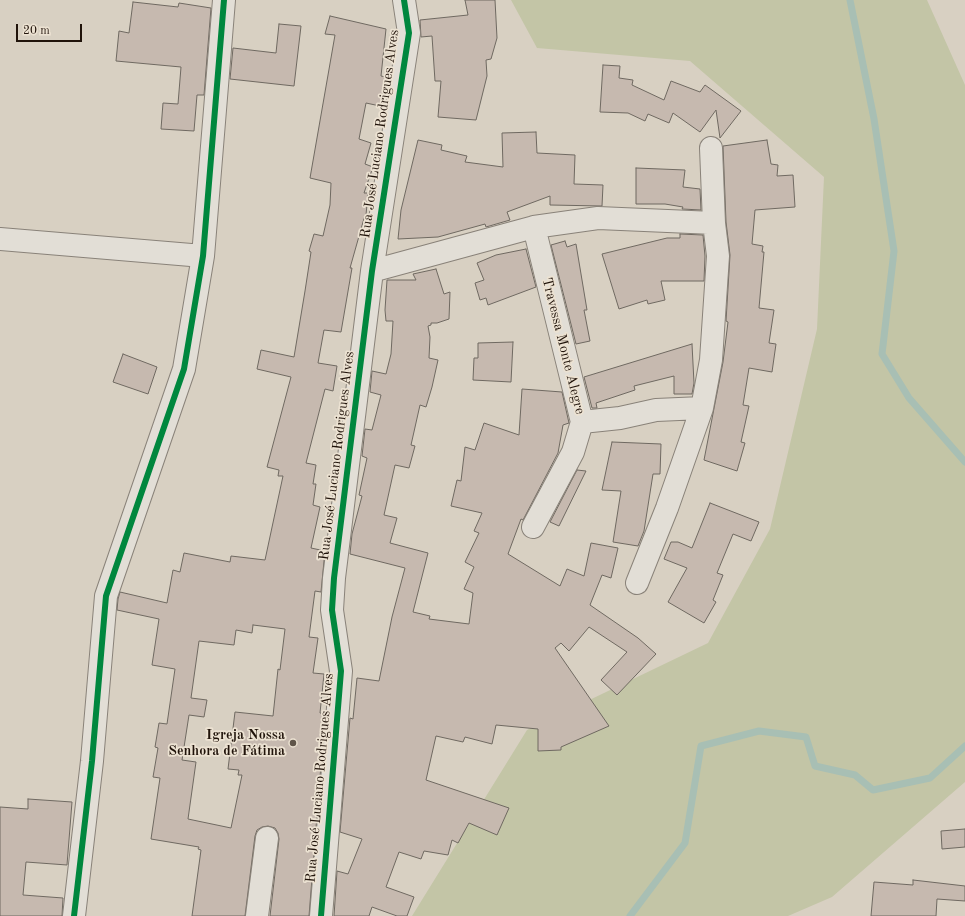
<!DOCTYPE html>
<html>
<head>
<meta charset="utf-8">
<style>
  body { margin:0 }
  #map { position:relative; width:965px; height:916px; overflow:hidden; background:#d8d0c2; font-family:"Old Standard TT",serif }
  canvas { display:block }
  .scale { position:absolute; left:16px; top:24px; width:66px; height:18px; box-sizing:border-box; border:2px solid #20130a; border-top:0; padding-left:5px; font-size:12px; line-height:14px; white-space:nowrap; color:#20130a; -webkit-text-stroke:3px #ece2d2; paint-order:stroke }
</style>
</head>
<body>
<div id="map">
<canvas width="965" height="916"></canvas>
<div class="scale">20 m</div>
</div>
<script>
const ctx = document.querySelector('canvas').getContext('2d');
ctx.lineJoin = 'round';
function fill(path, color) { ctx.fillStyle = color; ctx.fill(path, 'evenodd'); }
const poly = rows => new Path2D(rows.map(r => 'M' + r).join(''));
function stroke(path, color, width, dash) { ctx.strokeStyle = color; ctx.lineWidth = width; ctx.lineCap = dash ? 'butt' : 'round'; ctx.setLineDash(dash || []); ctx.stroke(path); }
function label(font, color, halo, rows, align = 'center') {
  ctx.font = font + ' "Old Standard TT",serif'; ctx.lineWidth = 3.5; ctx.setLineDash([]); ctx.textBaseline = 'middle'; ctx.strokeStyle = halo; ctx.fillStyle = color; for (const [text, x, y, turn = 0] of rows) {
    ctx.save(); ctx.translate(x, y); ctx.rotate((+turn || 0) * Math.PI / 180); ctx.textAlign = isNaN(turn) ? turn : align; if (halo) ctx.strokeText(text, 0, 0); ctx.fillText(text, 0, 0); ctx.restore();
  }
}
const green = poly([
  [511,0,927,0,965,85,965,782,832,897,788,916,412,916,527,730,708,643,770,529,817,329,824,177,690,61,537,48]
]);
const stream = poly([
  [850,0,874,119,894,251,882,354,909,398,965,462],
  [630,916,685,843,701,746,759,731,806,737,815,766,855,775,873,790,930,778,965,746]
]);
const building = poly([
  [465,0,495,0,497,38,491,59,486,60,487,76,476,120,438,117,441,81,435,81,432,36,421,37,420,20,468,15,465,0],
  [133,2,178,7,179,3,211,8,204,95,197,95,194,131,161,129,163,103,178,104,181,67,116,61,119,31,129,33,133,2],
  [330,16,386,29,381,76,386,77,380,106,366,103,359,139,371,143,365,164,373,167,364,193,368,193,366,215,365,215,350,268,352,268,341,332,324,330,318,363,337,366,333,391,325,389,306,463,316,465,313,484,316,484,313,505,320,507,311,548,325,551,321,592,315,591,309,637,318,638,313,673,324,674,320,713,325,714,309,916,270,916,279,839,278,833,275,828,268,826,262,827,257,830,255,836,245,916,192,916,201,850,198,849,199,847,151,839,160,778,153,777,158,748,155,747,159,723,167,724,175,669,152,665,159,619,117,610,118,599,120,592,167,603,173,570,180,572,184,553,230,562,231,556,265,560,283,476,278,476,279,470,267,467,291,377,257,369,261,350,294,357,305,291,311,252,309,251,314,234,323,236,330,205,331,183,310,178,335,35,325,34,330,16],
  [253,625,285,629,280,670,278,669,273,716,235,712,228,769,239,770,238,775,242,775,231,828,188,819,196,762,182,760,189,715,204,717,207,700,191,698,199,641,234,645,236,630,252,633,253,625],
  [279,24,301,26,294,86,230,79,233,48,276,53,279,24],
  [603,65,620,66,619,78,633,80,632,85,664,100,671,81,700,92,705,85,741,111,720,138,716,110,700,132,673,113,669,123,648,114,645,121,628,113,600,112,603,65],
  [536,132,537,153,575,155,574,184,603,185,602,206,550,205,550,196,507,212,510,220,486,227,485,224,438,237,398,239,401,210,418,140,442,145,441,150,467,156,465,162,503,167,502,133,536,132],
  [767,140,771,164,778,165,777,176,793,175,795,207,755,210,752,244,763,246,762,252,764,252,759,308,774,310,769,343,776,344,772,372,749,368,743,405,749,406,741,442,745,443,737,471,704,460,723,362,728,322,726,321,730,255,726,222,723,146,767,140],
  [636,168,685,170,683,187,700,189,701,210,682,209,683,207,665,204,636,204,636,168],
  [680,234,703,235,705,256,704,281,661,281,665,300,648,304,647,300,619,309,602,254,667,238,680,238,680,234],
  [565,241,567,247,576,244,587,310,584,310,590,341,576,344,551,245,565,241],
  [526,249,536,287,488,305,486,298,480,300,475,283,484,280,477,263,496,255,526,249],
  [436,269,444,294,450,292,449,319,437,323,431,323,431,325,428,326,430,337,429,358,438,360,432,387,426,407,420,405,411,445,415,446,409,468,395,465,384,515,397,518,390,543,428,553,413,612,430,616,429,619,469,624,473,593,464,589,474,567,465,562,479,533,474,531,482,513,451,506,457,480,461,481,465,447,475,450,484,423,519,435,522,389,562,392,569,423,563,425,558,453,523,520,521,519,508,554,560,586,567,569,584,576,591,543,618,548,611,578,602,575,590,605,638,638,656,654,617,695,601,680,627,652,589,627,569,651,561,643,555,648,609,726,561,747,561,750,538,751,538,729,496,725,492,744,465,737,463,742,436,736,426,780,509,808,497,835,469,823,458,843,452,840,448,855,424,851,421,859,399,852,386,887,414,897,407,916,397,916,372,907,369,916,334,916,337,871,348,874,362,839,340,832,350,718,353,719,357,678,379,681,392,617,405,568,350,554,352,534,362,496,359,495,367,458,362,456,365,429,372,430,381,395,370,392,372,371,386,374,391,354,393,321,386,321,385,310,387,280,416,280,413,274,436,269],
  [513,342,511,382,473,380,474,358,478,358,478,343,513,342],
  [692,344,694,383,692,394,674,394,674,376,634,386,635,390,596,403,597,408,592,408,584,377,692,344],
  [123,354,157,367,148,394,113,382,123,354],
  [612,442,661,444,660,474,653,474,644,531,638,546,613,542,621,491,602,490,612,442],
  [577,470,586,471,559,526,550,522,577,470],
  [710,503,759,522,751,541,733,534,717,573,723,575,713,600,716,602,704,623,668,602,687,568,664,559,671,542,678,542,692,548,710,503],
  [28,799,72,802,67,865,26,862,23,895,63,898,62,916,0,916,0,807,28,809,28,799],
  [965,829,965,847,942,849,941,831,965,829],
  [913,880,965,886,965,901,937,899,936,916,871,916,874,882,913,885,913,880]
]);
const minor = poly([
  [0,239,203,256],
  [372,271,534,227,598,218,714,223],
  [582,422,620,418,656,410,702,408],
  [533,527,573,452,582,422,534,227],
  [637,583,667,508,702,408,711,360,718,256,714,223,711,148],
  [74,916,92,761,106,596,184,369,203,256,224,0],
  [257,916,267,838],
  [321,916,341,671,332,610,334,578,372,271,409,33,404,0]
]);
const cycleway = poly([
  [74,916,92,761,106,596,184,369,203,256,224,0],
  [321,916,341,671,332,610,334,578,372,271,409,33,404,0]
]);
const markers = [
  [293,743,4,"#60554a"]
];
const streetNames = [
  ["Rua José Luciano Rodrigues Alves",380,134,-82],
  ["Travessa Monte Alegre",563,346,76],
  ["Rua José Luciano Rodrigues Alves",337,456,-83],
  ["Rua José Luciano Rodrigues Alves",320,778,-85]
];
const poiNames = [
  ["Igreja Nossa",285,735],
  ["Senhora de Fátima",285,751]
];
fill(green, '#c3c5a6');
stroke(stream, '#a8bfb4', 7);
fill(building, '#c6b9af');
stroke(building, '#6f6961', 1);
stroke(minor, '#898279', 24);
stroke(minor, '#e2ded6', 22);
stroke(cycleway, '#00873e', 6);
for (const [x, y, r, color] of markers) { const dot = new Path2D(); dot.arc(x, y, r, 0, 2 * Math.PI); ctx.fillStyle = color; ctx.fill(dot); stroke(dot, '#ece2d2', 1.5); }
label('14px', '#20130a', '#ece2d2', streetNames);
label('bold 14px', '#20130a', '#ece2d2', poiNames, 'right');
</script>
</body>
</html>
